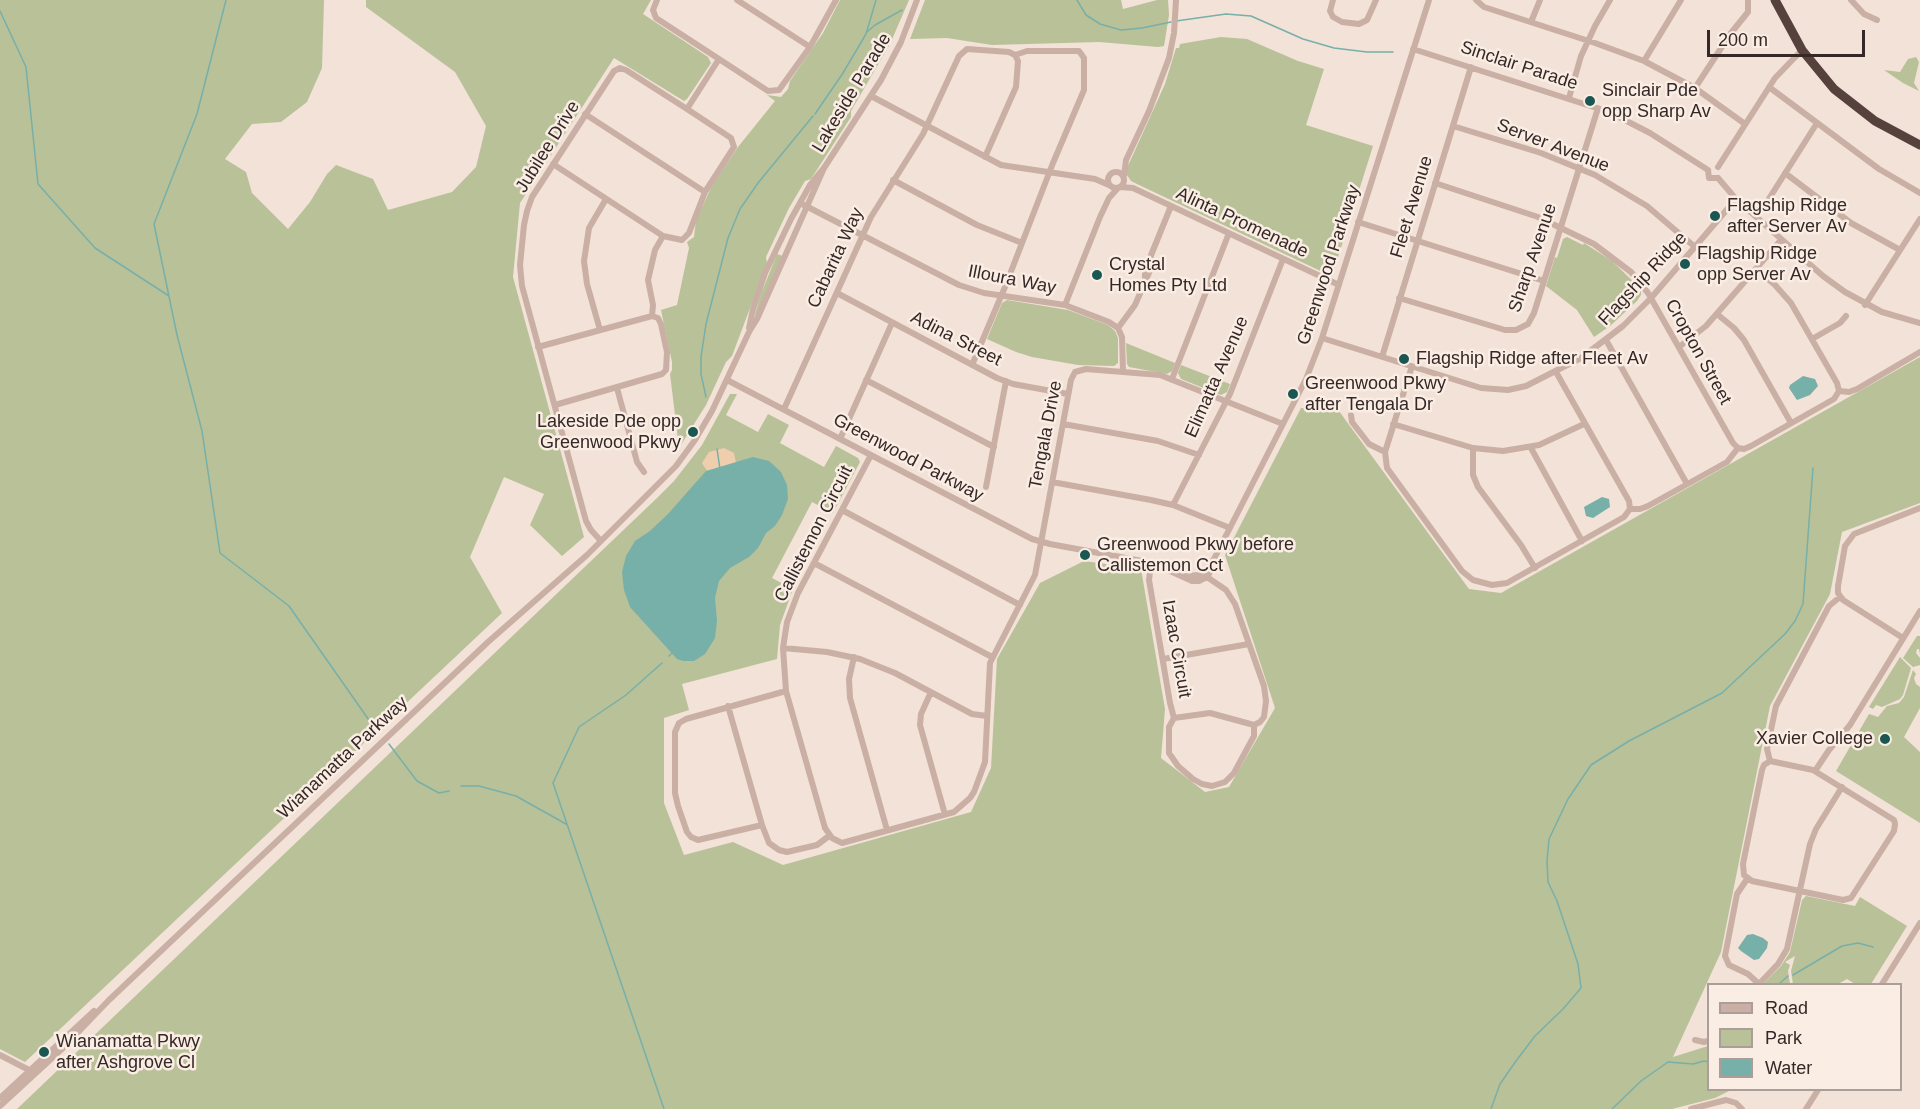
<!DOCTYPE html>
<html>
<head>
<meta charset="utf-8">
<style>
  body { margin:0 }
  #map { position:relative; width:1920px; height:1109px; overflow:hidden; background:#f2e2d8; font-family:Arial,sans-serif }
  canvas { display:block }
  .legend { position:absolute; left:1707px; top:983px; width:195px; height:108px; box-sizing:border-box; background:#f9ede4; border:2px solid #ab9e98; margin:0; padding:8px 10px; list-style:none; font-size:18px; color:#352826 }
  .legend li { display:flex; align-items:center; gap:12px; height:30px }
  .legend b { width:30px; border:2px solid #ab9e98 }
  .scale { position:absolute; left:1707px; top:30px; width:158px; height:27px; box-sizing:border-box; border:3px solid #352826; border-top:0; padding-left:8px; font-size:18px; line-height:21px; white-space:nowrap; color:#352826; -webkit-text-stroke:4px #f9ede4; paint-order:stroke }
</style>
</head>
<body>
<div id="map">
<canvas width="1920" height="1109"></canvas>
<ul class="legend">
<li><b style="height:8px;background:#caafa4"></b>Road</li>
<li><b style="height:16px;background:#b9c198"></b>Park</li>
<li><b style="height:16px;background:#77afa9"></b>Water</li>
</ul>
<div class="scale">200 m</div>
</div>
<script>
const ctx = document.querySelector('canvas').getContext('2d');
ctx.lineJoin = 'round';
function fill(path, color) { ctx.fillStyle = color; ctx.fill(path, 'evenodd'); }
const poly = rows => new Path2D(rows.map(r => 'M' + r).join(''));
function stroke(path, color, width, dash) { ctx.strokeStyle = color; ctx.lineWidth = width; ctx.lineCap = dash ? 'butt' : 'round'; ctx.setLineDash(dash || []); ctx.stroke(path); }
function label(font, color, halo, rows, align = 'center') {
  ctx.font = font + ' Arial,sans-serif'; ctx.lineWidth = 5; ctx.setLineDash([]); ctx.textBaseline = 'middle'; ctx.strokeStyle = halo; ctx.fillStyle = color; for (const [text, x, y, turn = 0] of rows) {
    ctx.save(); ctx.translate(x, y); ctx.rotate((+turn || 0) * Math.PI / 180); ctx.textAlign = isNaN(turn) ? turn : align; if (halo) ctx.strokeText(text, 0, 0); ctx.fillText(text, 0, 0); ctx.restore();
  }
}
const green = poly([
  [0,0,324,0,322,68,307,102,281,122,252,124,225,159,246,172,252,193,288,229,310,202,327,174,336,165,373,179,388,210,452,192,476,167,486,126,455,72,366,7,366,0,651,0,643,14,708,57,711,63,687,99,684,101,614,58,520,203,513,277,584,537,562,556,530,525,544,494,504,477,470,557,502,613,25,1062,0,1049],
  [840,0,909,0,890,44,851,111,851,117,811,179,805,181,789,208,766,257,767,263,732,356,726,362,706,405,679,448,670,374,672,370,672,362,661,310,677,305,689,248,687,242,694,237,696,220,712,186,738,147,775,101,767,95,781,97,788,89,790,81,823,33],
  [925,0,1121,0,1123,9,1157,0,1168,0,1169,15,1164,46,1158,47,1099,42,992,45,947,38,910,39],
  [1221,37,1247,39,1298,61,1324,69,1306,125,1373,146,1333,273,1329,275,1137,184,1131,181,1127,175,1127,168,1165,84,1176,48,1179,48,1180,44],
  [1916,57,1919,62,1914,83,1919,91,1903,83,1884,70,1900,72,1908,59],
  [1567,237,1583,245,1584,243,1612,261,1641,289,1641,295,1637,301,1610,326,1594,337,1577,310,1546,286,1555,257,1557,258,1563,239],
  [777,254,783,256,756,315,755,314,761,294],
  [1007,300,1068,310,1108,325,1115,331,1118,338,1118,363,1114,366,1078,365,1032,357,1016,352,987,339,1002,303],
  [1126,343,1175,363,1172,371,1167,374,1129,367,1127,364],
  [1920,357,1920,503,1842,532,1830,594,1770,706,1721,952,1673,1057,1708,1046,1708,1090,1731,1090,1715,1098,1672,1109,17,1109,657,498,674,481,702,445,730,394,737,394,726,415,758,432,768,414,789,425,780,443,824,467,836,446,858,458,860,462,833,513,812,502,772,578,793,589,780,625,777,659,682,684,689,710,664,718,664,803,684,855,733,842,783,865,971,812,991,768,997,659,1040,583,1084,561,1141,569,1165,709,1161,758,1205,792,1229,787,1275,708,1225,555,1301,408,1336,407,1469,589,1501,593],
  [1181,365,1230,384,1227,392,1221,395,1181,379,1178,373],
  [1917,636,1920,636,1920,654,1919,649,1917,649,1916,653,1920,658,1920,665,1913,667,1903,658],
  [1900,657,1911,668,1903,695,1900,699,1882,707,1876,705,1873,709,1869,707],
  [1913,670,1916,674,1914,678,1916,684,1920,687,1920,708,1904,737,1920,752,1920,823,1836,771,1869,714,1878,717,1887,706,1899,703,1904,697],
  [1806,896,1855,906,1860,897,1907,926,1871,984,1855,984,1847,979,1838,984,1793,984,1791,971,1795,956,1785,962,1790,965,1788,971,1790,984,1763,984,1781,966,1790,952,1802,900]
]);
const sand = poly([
  [724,448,734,453,736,463,707,471,702,463,709,452]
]);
const water = poly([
  [1803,376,1815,379,1818,386,1810,395,1797,400,1789,388,1790,385],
  [753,457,769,461,781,472,787,485,788,499,782,515,775,526,766,533,758,548,749,557,730,568,719,581,715,598,717,621,715,638,705,654,694,661,683,661,677,659,630,607,624,590,622,572,626,556,635,541,650,531,668,514,706,471],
  [1602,497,1609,499,1610,507,1593,518,1586,516,1584,507],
  [1753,934,1763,938,1768,942,1767,948,1759,959,1754,960,1741,951,1738,948,1747,935]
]);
const stream = poly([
  [226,0,197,114,154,224,177,335,202,431,220,553,289,606,378,733],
  [1077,0,1086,15,1100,24,1121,30,1142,28,1171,22],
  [0,11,26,67,38,184,95,248,169,296],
  [1176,21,1226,14,1251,16,1303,39,1334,48,1367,52,1393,52],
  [867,32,875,25,902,10],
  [815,114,843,73,866,34,876,0],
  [706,397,701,374,701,357,706,324,728,238,740,209,758,183,813,116],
  [717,449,720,469],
  [669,656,673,652],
  [662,663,626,695,579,727,553,783,664,1109],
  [389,744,417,781,439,793,449,791],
  [461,786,479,786,516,796,566,824],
  [1793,975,1842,946,1858,943,1873,947],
  [1779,984,1788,976],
  [1491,1109,1500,1084,1516,1061,1535,1036,1563,1009,1581,988,1578,964,1557,901,1548,882,1547,861,1549,839,1568,799,1591,765,1629,741,1722,693,1785,634,1795,621,1803,604,1813,468],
  [1612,1109,1641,1081,1668,1062,1693,1064,1704,1061,1708,1062]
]);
const minor = poly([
  [737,0,810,47],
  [1333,0,1330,11,1333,17,1342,22,1359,24,1367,20,1376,0],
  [1476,0,1484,7,1595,43,1644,61,1695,88,1745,124],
  [1851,0,1864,14,1877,20],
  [1531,22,1540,0],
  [1413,49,1609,112,1650,133,1708,170],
  [719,59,768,91,779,90,810,47,836,0],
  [1644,61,1681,0],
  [1769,87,1879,169,1920,193],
  [1695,88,1731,33,1748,12,1748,0],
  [871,96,1001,165,1095,179,1109,185],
  [1569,98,1581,56,1595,26,1610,0],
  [585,114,705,192],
  [1453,126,1541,153,1595,175,1647,206,1695,247],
  [553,164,663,236,682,240,689,233,705,192,734,147,731,138,687,109],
  [1718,167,1775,78,1802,50],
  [1708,170,1709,178,1718,178],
  '1108 180a8 8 0 1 1 16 0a8 8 0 1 1-16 0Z',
  [1785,173,1851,223,1900,250],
  [1124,176,1126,160,1149,111,1169,58,1174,33,1176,0],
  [1718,178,1736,199,1823,276,1845,292,1882,312,1920,323],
  [893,180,977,225,1022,243],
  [1435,183,1538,217,1594,244,1631,272,1648,293,1733,443,1738,448],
  [1120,187,1133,188,1339,285],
  [800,203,959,285,984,293,1065,305,1109,322,1118,328,1122,337,1123,371],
  [1765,205,1817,123],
  [1358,222,1544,281],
  [1756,269,1775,285,1791,303,1837,383,1839,391],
  [1145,282,1145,270,1171,206],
  [837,293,997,378,1013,384,1068,394],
  [1399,298,1505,330,1516,330,1528,324,1534,313,1598,108],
  [1065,305,1100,217,1109,198,1118,188],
  [1865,305,1920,219],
  [1717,314,1734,328,1744,340,1791,423],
  [652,316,653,305,648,280,655,250,663,236],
  [749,328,753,309,765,273,791,219,810,185,824,168,881,80,901,42,917,0],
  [1118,328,1135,305,1151,268,1151,257],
  [600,330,587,284,584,261,589,228,606,199],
  [1322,338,1481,388,1508,390,1526,386,1581,358,1623,326,1651,298,1736,199],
  [1812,339,1840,323,1846,316],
  [1606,340,1687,484],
  [538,347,652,316,658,318,661,324,667,352,666,370,662,374,555,405],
  [1679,347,1706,326,1781,240],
  [1382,357,1471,67],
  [972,365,1005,287,1053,163,1084,90,1084,58,1079,51,1027,51,1015,55],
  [1412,366,1385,452,1387,468,1462,571,1473,580,1492,585,1507,583,1514,579,1624,517,1630,509,1640,509,1648,506,1727,462,1738,448,1744,449,1751,446,1834,399,1839,391,1849,392,1857,389,1920,352],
  [1556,372,1629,501,1630,509],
  [1172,379,1229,233],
  [727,380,1032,539,1050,544,1142,561,1159,566,1192,581,1199,581,1207,577,1214,566,1214,560],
  [866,380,994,447],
  [617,388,637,462,644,472],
  [784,409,871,217,923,134,959,56,967,49,1009,52,1015,55,1018,61,1016,87,985,157],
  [1351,415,1352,422,1369,444,1385,452],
  [1063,424,1158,441,1199,455],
  [1393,424,1473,448,1503,451,1539,445,1584,424],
  [840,439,892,323],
  [1473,448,1473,475,1478,487,1521,545,1535,568],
  [1531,448,1582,541],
  [871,455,798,593,787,622,783,648,786,691,825,828,832,838,842,843,954,812,970,798,974,792,985,762,990,663,1035,575,1071,380,1075,372,1086,369,1160,375,1283,424],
  [1052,482,1151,500,1173,505,1230,528],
  [986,487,1006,381],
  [1173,505,1230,394,1283,259],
  [842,510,1020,605],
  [601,541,591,530,586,521,522,286,520,265,524,225,527,211,532,197,614,71,620,68,626,70,687,109,719,59,656,18,653,10,657,0],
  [814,563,992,657],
  [1151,563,1149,580,1170,703,1174,718,1169,727,1169,753,1178,766,1193,779,1202,784,1212,786,1225,782,1234,773,1254,736,1254,725,1260,722,1264,717,1266,701,1264,686,1235,604,1226,590,1207,577],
  [1184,576,1201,575,1214,559,1306,379,1322,338,1429,0],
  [1903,638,1843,600,1838,593,1838,586,1845,546,1854,534,1920,508],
  [783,648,827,652,860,659,895,673,972,714,987,716],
  [854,657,849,679,850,698,887,830],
  [1163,659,1249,644],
  [786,691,686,719,679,723,675,732,675,793,678,806,687,832,691,837,698,840,762,825,769,843,779,850,787,852,817,845,829,836],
  [931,692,921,714,920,725,944,811],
  [728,706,762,825],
  [1174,718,1210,713,1254,725],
  [1770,761,1813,770,1894,820,1895,824,1894,831,1851,898,1843,900,1752,881,1744,875,1743,864,1762,770,1764,765,1770,761],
  [1770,761,1767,749,1776,706,1829,606,1840,597],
  [1815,771,1829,750,1850,725,1920,611],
  [1747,879,1737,894,1725,956,1729,965,1748,974,1759,984],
  [1759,984,1778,964,1787,949,1810,844,1816,829,1842,787],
  [1882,984,1920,923],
  [1695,1040,1704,1042,1708,1041],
  [0,1055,29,1070],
  [0,1098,94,1011],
  [0,1106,63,1048,109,1000,488,642,587,555,676,466,695,440,712,411,749,332,757,319,824,168],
  [1691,1109,1726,1100,1736,1103,1742,1109],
  [1806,1109,1818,1090]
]);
const highway = poly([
  [1775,0,1802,50,1834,89,1875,121,1920,145]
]);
const markers = [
  [1590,101,6,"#1b5752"],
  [1715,216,6,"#1b5752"],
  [1685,264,6,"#1b5752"],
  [1097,275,6,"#1b5752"],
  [1404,359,6,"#1b5752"],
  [1293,394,6,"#1b5752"],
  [693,432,6,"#1b5752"],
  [1085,555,6,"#1b5752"],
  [1885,739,6,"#1b5752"],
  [44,1052,6,"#1b5752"]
];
const streetNames = [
  ["Sinclair Parade",1519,66,18],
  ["Lakeside Parade",852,93,-59],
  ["Server Avenue",1553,146,21],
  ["Jubilee Drive",548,147,-58],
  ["Fleet Avenue",1412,207,-73],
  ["Alinta Promenade",1242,223,25],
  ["Cabarita Way",836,258,-65],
  ["Sharp Avenue",1533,258,-71],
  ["Greenwood Parkway",1329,265,-72],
  ["Flagship Ridge",1643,279,-47],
  ["Illoura Way",1012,280,11],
  ["Adina Street",956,339,27],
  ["Cropton Street",1698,352,61],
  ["Elimatta Avenue",1217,377,-66],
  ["Tengala Drive",1046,435,-79],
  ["Greenwood Parkway",908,458,28],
  ["Callistemon Circuit",814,534,-63],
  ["Izaac Circuit",1176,649,80],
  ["Wianamatta Parkway",343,758,-43]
];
const poiNames = [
  ["Sinclair Pde",1602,91],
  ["opp Sharp Av",1602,112],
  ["Flagship Ridge",1727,206],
  ["after Server Av",1727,227],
  ["Flagship Ridge",1697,254],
  ["opp Server Av",1697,275],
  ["Crystal",1109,265],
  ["Homes Pty Ltd",1109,286],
  ["Flagship Ridge after Fleet Av",1416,359],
  ["Greenwood Pkwy",1305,384],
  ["after Tengala Dr",1305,405],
  ["Lakeside Pde opp",681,422,"right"],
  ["Greenwood Pkwy",681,443,"right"],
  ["Greenwood Pkwy before",1097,545],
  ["Callistemon Cct",1097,566],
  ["Xavier College",1873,739,"right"],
  ["Wianamatta Pkwy",56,1042],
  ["after Ashgrove Cl",56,1063]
];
fill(green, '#b9c198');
fill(sand, '#eecead');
fill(water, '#77afa9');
stroke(stream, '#77afa9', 1.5);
stroke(minor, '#caafa4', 6);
stroke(highway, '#56413d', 9);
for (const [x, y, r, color] of markers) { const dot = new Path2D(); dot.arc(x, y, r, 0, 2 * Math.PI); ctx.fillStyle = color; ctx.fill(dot); stroke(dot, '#f9ede4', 2); }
label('18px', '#352826', '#f9ede4', streetNames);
label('18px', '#352826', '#f9ede4', poiNames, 'left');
</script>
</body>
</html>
